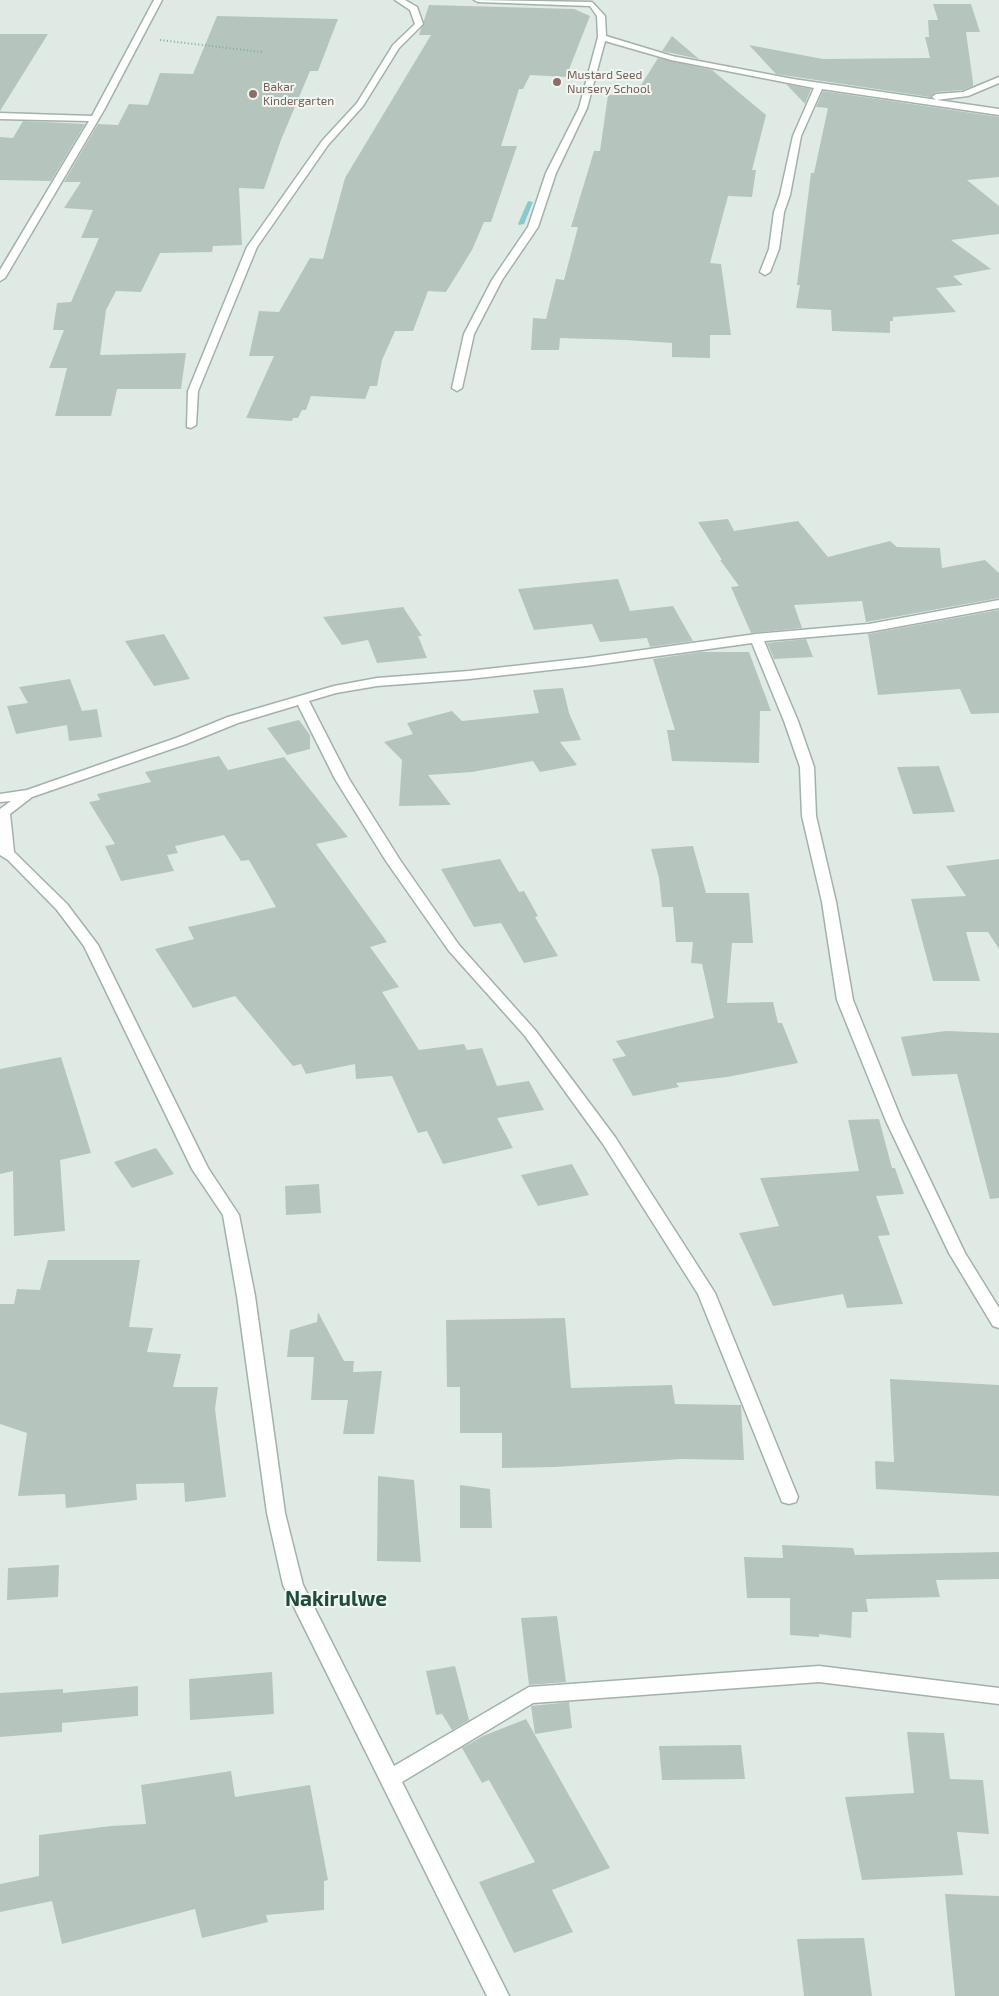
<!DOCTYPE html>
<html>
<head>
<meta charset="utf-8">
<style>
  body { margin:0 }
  canvas { display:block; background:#dfeae4 }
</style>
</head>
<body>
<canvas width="999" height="1996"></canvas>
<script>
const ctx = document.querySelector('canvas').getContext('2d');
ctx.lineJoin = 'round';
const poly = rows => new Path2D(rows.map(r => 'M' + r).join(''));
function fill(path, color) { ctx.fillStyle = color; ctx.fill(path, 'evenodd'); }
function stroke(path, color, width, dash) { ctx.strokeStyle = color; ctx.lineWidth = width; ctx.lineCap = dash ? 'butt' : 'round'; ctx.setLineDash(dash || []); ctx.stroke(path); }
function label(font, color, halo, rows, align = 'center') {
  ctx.font = font + ' "Exo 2",sans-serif'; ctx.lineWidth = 4; ctx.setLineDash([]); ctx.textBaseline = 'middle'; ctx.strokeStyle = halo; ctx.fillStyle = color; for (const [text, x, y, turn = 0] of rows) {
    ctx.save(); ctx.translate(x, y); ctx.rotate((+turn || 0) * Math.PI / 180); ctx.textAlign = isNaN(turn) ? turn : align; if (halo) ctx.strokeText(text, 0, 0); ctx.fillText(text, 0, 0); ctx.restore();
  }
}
const stream = poly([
  [528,201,533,202,524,224,519,225,518,224,528,201]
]);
const building = poly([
  [933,4,971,4,980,32,966,32,973,82,973,86,963,90,936,92,930,97,776,74,749,45,823,59,930,58,925,37,929,37,928,20,938,20],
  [429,5,574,9,590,16,566,77,530,75,523,89,519,89,501,146,517,146,491,222,484,222,472,250,446,292,428,291,413,331,395,331,382,360,377,386,370,386,365,399,311,396,306,410,302,410,298,418,293,418,292,421,246,418,274,356,249,356,259,311,279,312,310,258,323,259,345,178,431,35,419,35],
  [217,16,338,19,318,71,310,71,281,140,264,189,239,188,242,245,213,246,212,252,160,253,141,292,116,291,106,310,100,355,186,353,181,389,117,389,111,416,55,416,67,368,49,368,64,330,53,330,57,303,71,302,99,238,81,238,93,210,64,208,81,182,64,182,98,124,118,125,129,104,148,105,160,73,193,74],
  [0,34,48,34,0,111],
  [672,36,699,59,662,51],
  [658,58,712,70,766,115,752,170,756,170,752,197,728,196,710,263,721,264,731,335,710,335,710,358,672,357,672,343,626,340,560,338,559,350,531,350,533,318,546,319,556,279,564,280,578,227,571,227,594,151,600,151,608,95,635,95],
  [786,84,811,89,805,104],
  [823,91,999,117,999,177,967,180,999,206,999,234,951,240,991,269,953,276,963,285,936,288,956,312,893,317,893,321,890,321,890,333,832,331,831,310,796,308,800,285,797,285,811,173,814,173,828,108,816,107],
  [23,121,85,124,51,181,0,180,0,137,13,138],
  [728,519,734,531,798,521,828,557,890,541,897,547,940,548,942,568,985,560,999,573,999,598,866,622,862,601,794,605,802,628,751,633,731,587,739,586,720,560,722,560,698,522],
  [618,579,630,611,673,606,693,641,650,647,647,638,600,642,592,624,534,630,518,589],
  [403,607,422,636,418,636,427,658,377,663,368,640,342,645,323,617],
  [999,610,999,713,971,714,960,689,878,695,868,634],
  [164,634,190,679,154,686,125,641],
  [806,639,813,657,774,659,767,643],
  [700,652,749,652,771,711,760,711,759,763,672,761,667,730,675,730,653,659],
  [70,679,82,711,97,709,102,737,69,741,67,725,16,734,7,706,28,703,19,687],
  [563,688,569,713,581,740,560,742,577,765,540,772,533,761,472,772,428,775,451,805,399,806,402,760,384,742,413,734,407,723,452,711,462,721,539,713,533,690],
  [299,720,310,735,310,749,287,755,267,728],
  [219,756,228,770,284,757,348,837,316,844,387,942,370,947,399,987,382,992,419,1050,464,1044,467,1050,482,1048,497,1086,529,1081,544,1110,497,1118,513,1148,443,1164,427,1131,418,1133,392,1076,356,1079,355,1064,306,1074,301,1064,293,1066,235,996,193,1008,155,949,194,939,188,927,276,907,249,860,241,861,224,835,175,846,178,853,167,855,174,871,121,881,105,846,115,844,89,802,100,800,97,794,151,782,145,772],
  [939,766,955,812,913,814,897,767],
  [693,846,706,893,749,893,753,943,732,943,727,1003,773,1002,778,1023,782,1023,798,1063,727,1077,676,1083,679,1087,633,1096,612,1059,626,1056,616,1041,714,1018,702,964,691,963,693,942,676,942,673,907,662,907,659,878,651,849],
  [500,859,519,892,524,891,538,916,535,917,558,956,524,963,501,923,474,927,441,869],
  [999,859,999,949,988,932,966,932,980,981,933,981,911,899,966,896,946,866],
  [946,1031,999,1033,999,1198,990,1199,957,1074,912,1076,901,1037],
  [61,1057,91,1153,60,1160,65,1231,14,1236,13,1171,0,1174,0,1069],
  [879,1119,892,1168,895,1168,904,1194,876,1196,890,1235,878,1236,903,1304,847,1308,843,1294,773,1306,739,1233,779,1226,760,1178,859,1171,848,1120],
  [156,1148,174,1174,132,1188,114,1162],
  [572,1164,589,1195,538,1206,521,1175],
  [319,1184,321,1213,286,1215,285,1186],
  [48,1260,140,1260,129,1327,153,1328,147,1352,181,1354,173,1387,218,1387,215,1409,226,1497,185,1502,184,1483,136,1484,137,1500,66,1508,65,1494,18,1496,27,1433,0,1424,0,1304,14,1304,17,1289,40,1290],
  [318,1312,344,1361,354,1361,353,1372,382,1371,374,1434,343,1434,348,1400,311,1400,314,1357,287,1357,290,1330,317,1322],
  [565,1318,571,1388,672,1385,675,1404,741,1405,744,1460,682,1459,555,1467,502,1468,502,1433,460,1433,460,1387,447,1387,446,1320],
  [890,1379,999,1385,999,1496,876,1489,875,1461,894,1462],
  [378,1476,414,1480,421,1562,377,1561],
  [460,1485,490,1489,492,1528,460,1528],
  [782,1545,853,1548,855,1555,999,1552,999,1579,936,1580,940,1597,866,1599,868,1612,852,1612,851,1638,819,1634,819,1637,790,1635,790,1598,747,1598,744,1557,783,1558],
  [59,1565,58,1597,7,1600,8,1568],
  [557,1616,566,1682,529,1685,521,1618],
  [455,1666,469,1720,452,1730,442,1714,436,1715,426,1671],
  [272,1672,274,1714,190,1720,189,1679],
  [138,1686,138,1716,62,1723,62,1732,0,1737,0,1693,63,1689,63,1693],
  [569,1702,572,1728,535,1734,531,1706],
  [526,1719,610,1868,552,1890,573,1932,514,1953,479,1882,535,1862,489,1780,482,1783,462,1748,483,1736],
  [907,1732,944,1733,950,1779,983,1780,989,1834,957,1832,963,1875,862,1880,845,1797,914,1793],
  [741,1745,745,1779,662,1780,659,1746],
  [231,1771,235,1797,310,1785,328,1880,324,1881,324,1910,266,1915,268,1922,202,1938,195,1909,62,1944,52,1901,0,1912,0,1884,39,1876,39,1835,111,1826,146,1824,141,1785],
  [945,1894,999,1896,999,1996,955,1996],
  [864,1938,872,1996,804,1996,797,1939]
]);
const path = poly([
  [160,40,262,52]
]);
const minor = poly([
  [154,0,162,0,104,110,5,278,0,281,0,270,89,121,0,119,0,113,92,116,154,0],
  [395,0,405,0,417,7,423,24,399,48,363,106,328,145,257,247,198,391,196,425,191,428,187,427,188,391,247,247,322,141,357,103,393,45,415,24,410,10,395,0],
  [474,0,592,2,605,16,606,36,672,56,793,79,999,109,999,115,822,89,801,136,790,195,784,212,779,249,770,272,765,275,760,272,769,249,774,212,780,195,793,136,814,88,671,60,605,41,587,108,556,173,538,227,502,280,474,334,462,388,457,391,452,388,464,334,492,280,528,227,546,173,579,108,598,37,597,16,590,6,478,2,474,0],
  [999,77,999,83,968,96,936,100,932,97,936,94,963,92,999,77],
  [999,600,999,608,869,632,764,641,798,721,814,767,816,816,836,902,853,1000,902,1121,965,1253,999,1308,999,1328,993,1326,949,1253,886,1121,837,1000,822,902,802,816,800,767,784,721,752,643,586,666,469,679,377,686,336,693,309,701,349,779,400,860,459,945,535,1030,615,1137,715,1293,798,1497,796,1502,789,1504,782,1502,780,1497,698,1294,603,1144,525,1036,449,951,386,861,335,779,298,705,238,723,186,744,32,797,10,814,14,852,67,904,98,945,208,1168,239,1215,255,1296,285,1513,303,1585,394,1766,529,1687,819,1666,999,1688,999,1704,819,1682,533,1703,402,1782,509,1996,487,1996,283,1585,267,1513,237,1296,223,1215,192,1169,84,946,57,910,8,860,0,855,0,809,11,801,0,802,0,794,27,790,176,738,228,717,334,686,377,678,469,671,586,658,756,634,869,624,999,600]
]);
const markers = [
  [557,82,5,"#8d6e63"],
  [253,94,5,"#8d6e63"]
];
const farEducationnames = [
  ["Mustard Seed",567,75],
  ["Nursery School",567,89],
  ["Bakar",263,87],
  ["Kindergarten",263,101]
];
const nearQuarternames = [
  ["Nakirulwe",336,1599]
];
fill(stream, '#88cbce');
fill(building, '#b5c5bd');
stroke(minor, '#a2b2aa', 3);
stroke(path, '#81ad9a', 2, [1, 2.5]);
fill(minor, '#fff');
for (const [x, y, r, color] of markers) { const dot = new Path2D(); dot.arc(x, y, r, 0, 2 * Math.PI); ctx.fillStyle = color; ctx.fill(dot); stroke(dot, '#f0f7f2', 2); }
label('12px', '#785e54', '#f0f7f2', farEducationnames, 'left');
label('bold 21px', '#1e4b3b', '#f0f7f2', nearQuarternames);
</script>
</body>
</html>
